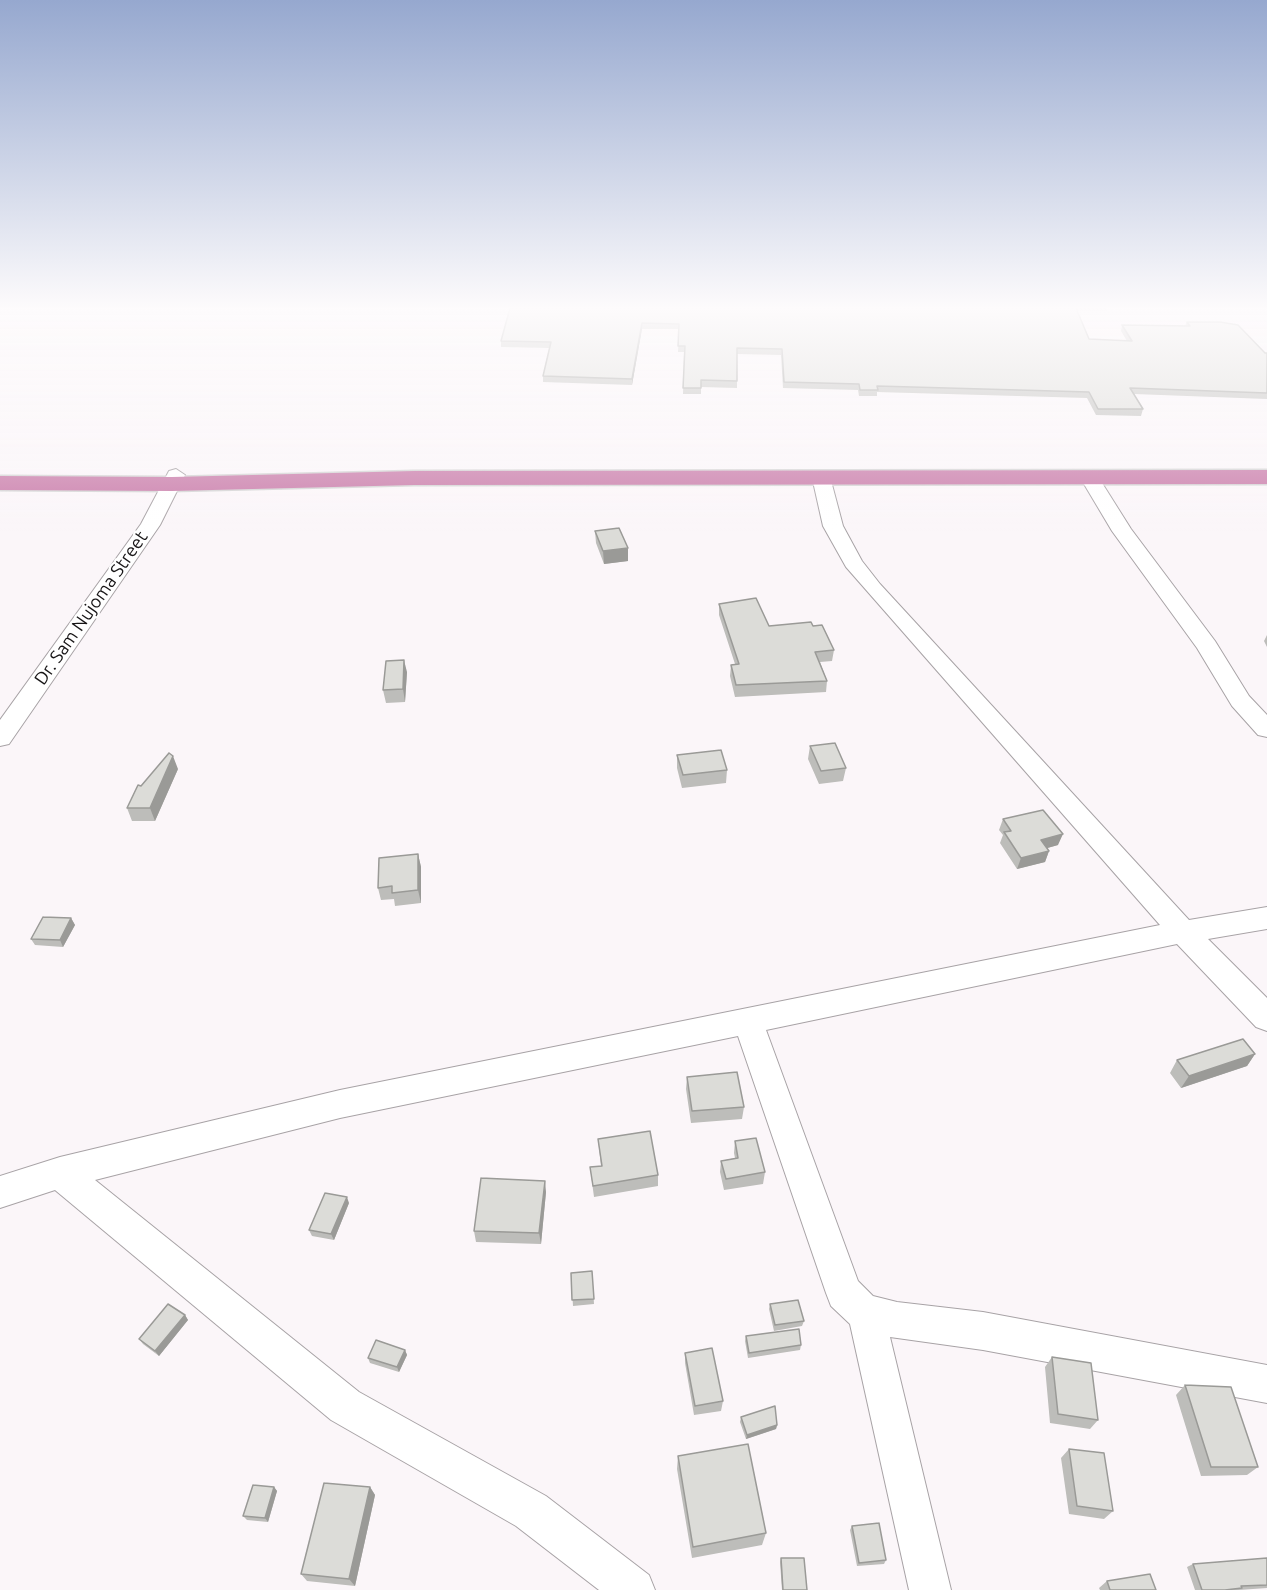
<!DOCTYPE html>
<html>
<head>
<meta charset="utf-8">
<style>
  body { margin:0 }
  canvas { display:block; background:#fbf6f9 }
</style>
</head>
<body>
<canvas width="1267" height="1590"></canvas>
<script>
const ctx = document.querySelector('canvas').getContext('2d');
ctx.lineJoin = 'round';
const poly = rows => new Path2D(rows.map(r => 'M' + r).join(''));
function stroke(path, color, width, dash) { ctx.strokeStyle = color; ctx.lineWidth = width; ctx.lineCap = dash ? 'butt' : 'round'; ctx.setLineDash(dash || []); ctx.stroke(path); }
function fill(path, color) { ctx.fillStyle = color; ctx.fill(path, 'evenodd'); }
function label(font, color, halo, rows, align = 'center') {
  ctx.font = font + ' Ubuntu,sans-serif'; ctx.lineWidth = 4.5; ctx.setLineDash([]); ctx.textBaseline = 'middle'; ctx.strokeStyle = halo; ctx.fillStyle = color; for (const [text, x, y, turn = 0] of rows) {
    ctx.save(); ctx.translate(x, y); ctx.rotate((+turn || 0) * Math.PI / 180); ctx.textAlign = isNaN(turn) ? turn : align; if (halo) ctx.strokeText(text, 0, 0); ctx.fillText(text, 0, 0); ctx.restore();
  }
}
const minor = poly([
  [176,469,185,475,160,525,9,744,0,746,0,720,141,524,169,471,176,469],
  [821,471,830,477,843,526,862,561,880,584,1189,920,1267,907,1267,929,1208,939,1267,998,1267,1031,1256,1027,1177,944,766,1030,858,1281,873,1296,897,1302,983,1312,1267,1365,1267,1403,983,1350,890,1337,951,1590,909,1590,850,1324,831,1306,826,1293,738,1036,340,1118,95,1180,359,1392,546,1496,649,1575,655,1590,599,1590,516,1526,331,1420,55,1190,0,1208,0,1176,60,1157,340,1090,1160,925,846,567,823,526,812,477,821,471],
  [1090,473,1097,475,1131,529,1215,641,1249,696,1267,715,1267,737,1258,735,1232,706,1197,648,1112,531,1081,479,1090,473]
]);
const highway = poly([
  [1267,470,1267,484,414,485,172,491,0,490,0,476,172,477,414,471,1267,470]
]);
const wall = poly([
  [510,308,1107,308,1107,311,1077,311,1089,339,1127,341,1121,331,1122,325,1185,326,1187,322,1265,353,1267,353,1267,399,1134,394,1143,409,1141,416,1096,415,1087,398,877,392,877,396,859,396,858,390,783,388,781,355,737,354,737,388,701,387,701,394,683,394,684,352,678,352,679,329,642,329,632,385,543,382,543,376,549,348,501,347,501,341],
  [595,531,628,561,604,564,596,543],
  [719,604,769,626,813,626,834,650,832,661,820,662,827,681,826,692,735,697,730,676,731,665,735,664,719,615],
  [1267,635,1267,647,1264,641],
  [407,672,405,702,386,703,383,690],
  [810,746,846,768,843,781,819,784,808,759],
  [677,755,727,770,726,783,682,788,677,768],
  [178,769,155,821,132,821,127,808],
  [1003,819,1058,845,1047,848,1049,851,1045,862,1017,869,1000,843,1003,835,999,830],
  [418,854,421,867,421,903,395,906,394,899,381,900,378,888],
  [71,918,75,925,63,947,35,945,31,939],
  [1255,1054,1247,1066,1181,1088,1170,1073,1177,1060],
  [687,1077,744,1107,742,1119,691,1123,686,1089],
  [598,1139,658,1175,658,1186,594,1197,590,1167,601,1166],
  [735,1141,765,1172,763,1184,724,1190,720,1172,721,1161,735,1158,734,1153],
  [546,1192,541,1244,476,1242,474,1231],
  [349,1203,334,1240,312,1236,309,1230],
  [592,1271,594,1304,573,1306,571,1273],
  [770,1304,804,1321,802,1326,774,1331,769,1309],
  [185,1315,188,1320,159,1356,143,1344,139,1339],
  [746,1336,801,1345,800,1350,748,1358,745,1341],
  [405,1350,407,1355,399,1372,370,1363,368,1358],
  [685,1353,723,1401,721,1411,694,1415,685,1363],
  [1052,1357,1098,1420,1090,1429,1050,1423,1045,1367],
  [1185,1385,1258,1467,1247,1475,1201,1476,1176,1395],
  [741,1417,777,1425,776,1429,746,1439,740,1422],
  [1069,1449,1113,1511,1104,1519,1069,1514,1061,1458],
  [678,1456,766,1533,762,1545,692,1558,677,1469],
  [274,1487,277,1491,268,1522,247,1520,243,1516],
  [370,1487,375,1495,355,1586,307,1581,301,1574],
  [852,1526,886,1560,884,1564,857,1566,850,1530],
  [781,1558,807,1590,782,1590,780,1562],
  [1267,1558,1267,1588,1239,1590,1195,1590,1187,1567,1193,1564],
  [1107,1581,1156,1590,1100,1590,1099,1588]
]);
const shadedWall = poly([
  [642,323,642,329,632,385,632,379],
  [628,548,628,561,604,564,603,551],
  [404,660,407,672,405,702,403,689],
  [173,756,178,769,155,821,150,808],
  [1063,834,1058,845,1037,851,1041,840],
  [1049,851,1045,862,1017,869,1021,858],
  [418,854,421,867,421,903,418,890],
  [71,918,75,925,63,947,60,940],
  [1255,1054,1247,1066,1181,1088,1189,1076],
  [545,1181,546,1192,541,1244,539,1233],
  [347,1197,349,1203,334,1240,331,1234],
  [185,1315,188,1320,159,1356,155,1351],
  [405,1350,407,1355,399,1372,397,1367],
  [777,1425,776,1429,746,1439,747,1435],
  [274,1487,277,1491,268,1522,265,1518],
  [370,1487,375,1495,355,1586,349,1579]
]);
const building = poly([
  [510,308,1076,308,1089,339,1132,341,1122,325,1190,326,1187,322,1220,322,1238,325,1265,353,1267,353,1267,393,1130,388,1143,409,1098,409,1089,392,877,386,878,390,860,390,859,384,784,382,782,349,737,348,737,381,701,380,701,388,683,388,685,346,678,346,679,324,642,323,632,379,543,376,551,342,501,341,510,308],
  [619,528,628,548,603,551,595,531,619,528],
  [756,598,769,626,811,622,813,626,822,625,834,650,815,652,827,681,736,685,731,665,739,664,719,604,756,598],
  [404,660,403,689,383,690,386,661,404,660],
  [835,743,846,768,821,771,810,746,835,743],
  [721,750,727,770,683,775,677,755,721,750],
  [169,753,173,756,150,808,127,808,138,785,141,786,169,753],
  [1043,810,1063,834,1041,840,1049,851,1021,858,1004,832,1011,831,1003,819,1043,810],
  [418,854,418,890,392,893,392,886,378,888,379,858,418,854],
  [43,917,71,918,60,940,31,939,43,917],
  [1243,1039,1255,1054,1189,1076,1177,1060,1243,1039],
  [737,1072,744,1107,692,1111,687,1077,737,1072],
  [650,1131,658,1175,593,1186,590,1167,602,1166,598,1139,650,1131],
  [756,1138,765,1172,726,1179,721,1161,738,1158,735,1141,756,1138],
  [481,1178,545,1181,539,1233,474,1231,481,1178],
  [325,1193,347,1197,331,1234,309,1230,325,1193],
  [592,1271,594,1299,572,1300,571,1273,592,1271],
  [798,1300,804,1321,775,1325,770,1304,798,1300],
  [168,1304,185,1315,155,1351,139,1339,168,1304],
  [799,1329,801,1345,749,1353,746,1336,799,1329],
  [376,1340,405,1350,397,1367,368,1358,376,1340],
  [712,1348,723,1401,695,1406,685,1353,712,1348],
  [1052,1357,1091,1363,1098,1420,1058,1414,1052,1357],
  [1185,1385,1231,1387,1258,1467,1211,1467,1185,1385],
  [775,1406,777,1425,747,1435,741,1417,775,1406],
  [748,1444,766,1533,693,1547,678,1456,748,1444],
  [1069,1449,1104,1453,1113,1511,1077,1506,1069,1449],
  [324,1483,370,1487,349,1579,301,1574,324,1483],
  [253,1485,274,1487,265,1518,243,1516,253,1485],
  [879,1523,886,1560,859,1563,852,1526,879,1523],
  [781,1558,804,1558,807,1590,783,1590,781,1558],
  [1267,1558,1267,1585,1241,1586,1242,1588,1225,1590,1202,1590,1193,1564,1267,1558],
  [1150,1574,1156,1590,1110,1590,1107,1581,1150,1574]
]);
const streetNames = [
  ["Dr. Sam Nujoma Street",91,608,-55]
];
stroke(minor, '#a8a3a6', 2);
stroke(highway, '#d5d5d5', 3);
fill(minor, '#fff');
fill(highway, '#ca7eab');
fill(wall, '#bdbdba');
fill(shadedWall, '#9a9a97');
fill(building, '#dcdcd8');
stroke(building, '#9a9a97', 1.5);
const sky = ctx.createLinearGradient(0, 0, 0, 531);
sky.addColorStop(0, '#96a8cf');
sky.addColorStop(0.58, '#fdfbfc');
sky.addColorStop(1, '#fdfbfc00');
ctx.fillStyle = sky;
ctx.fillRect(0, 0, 1267, 531);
label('18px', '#181617', '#fff', streetNames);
</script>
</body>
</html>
